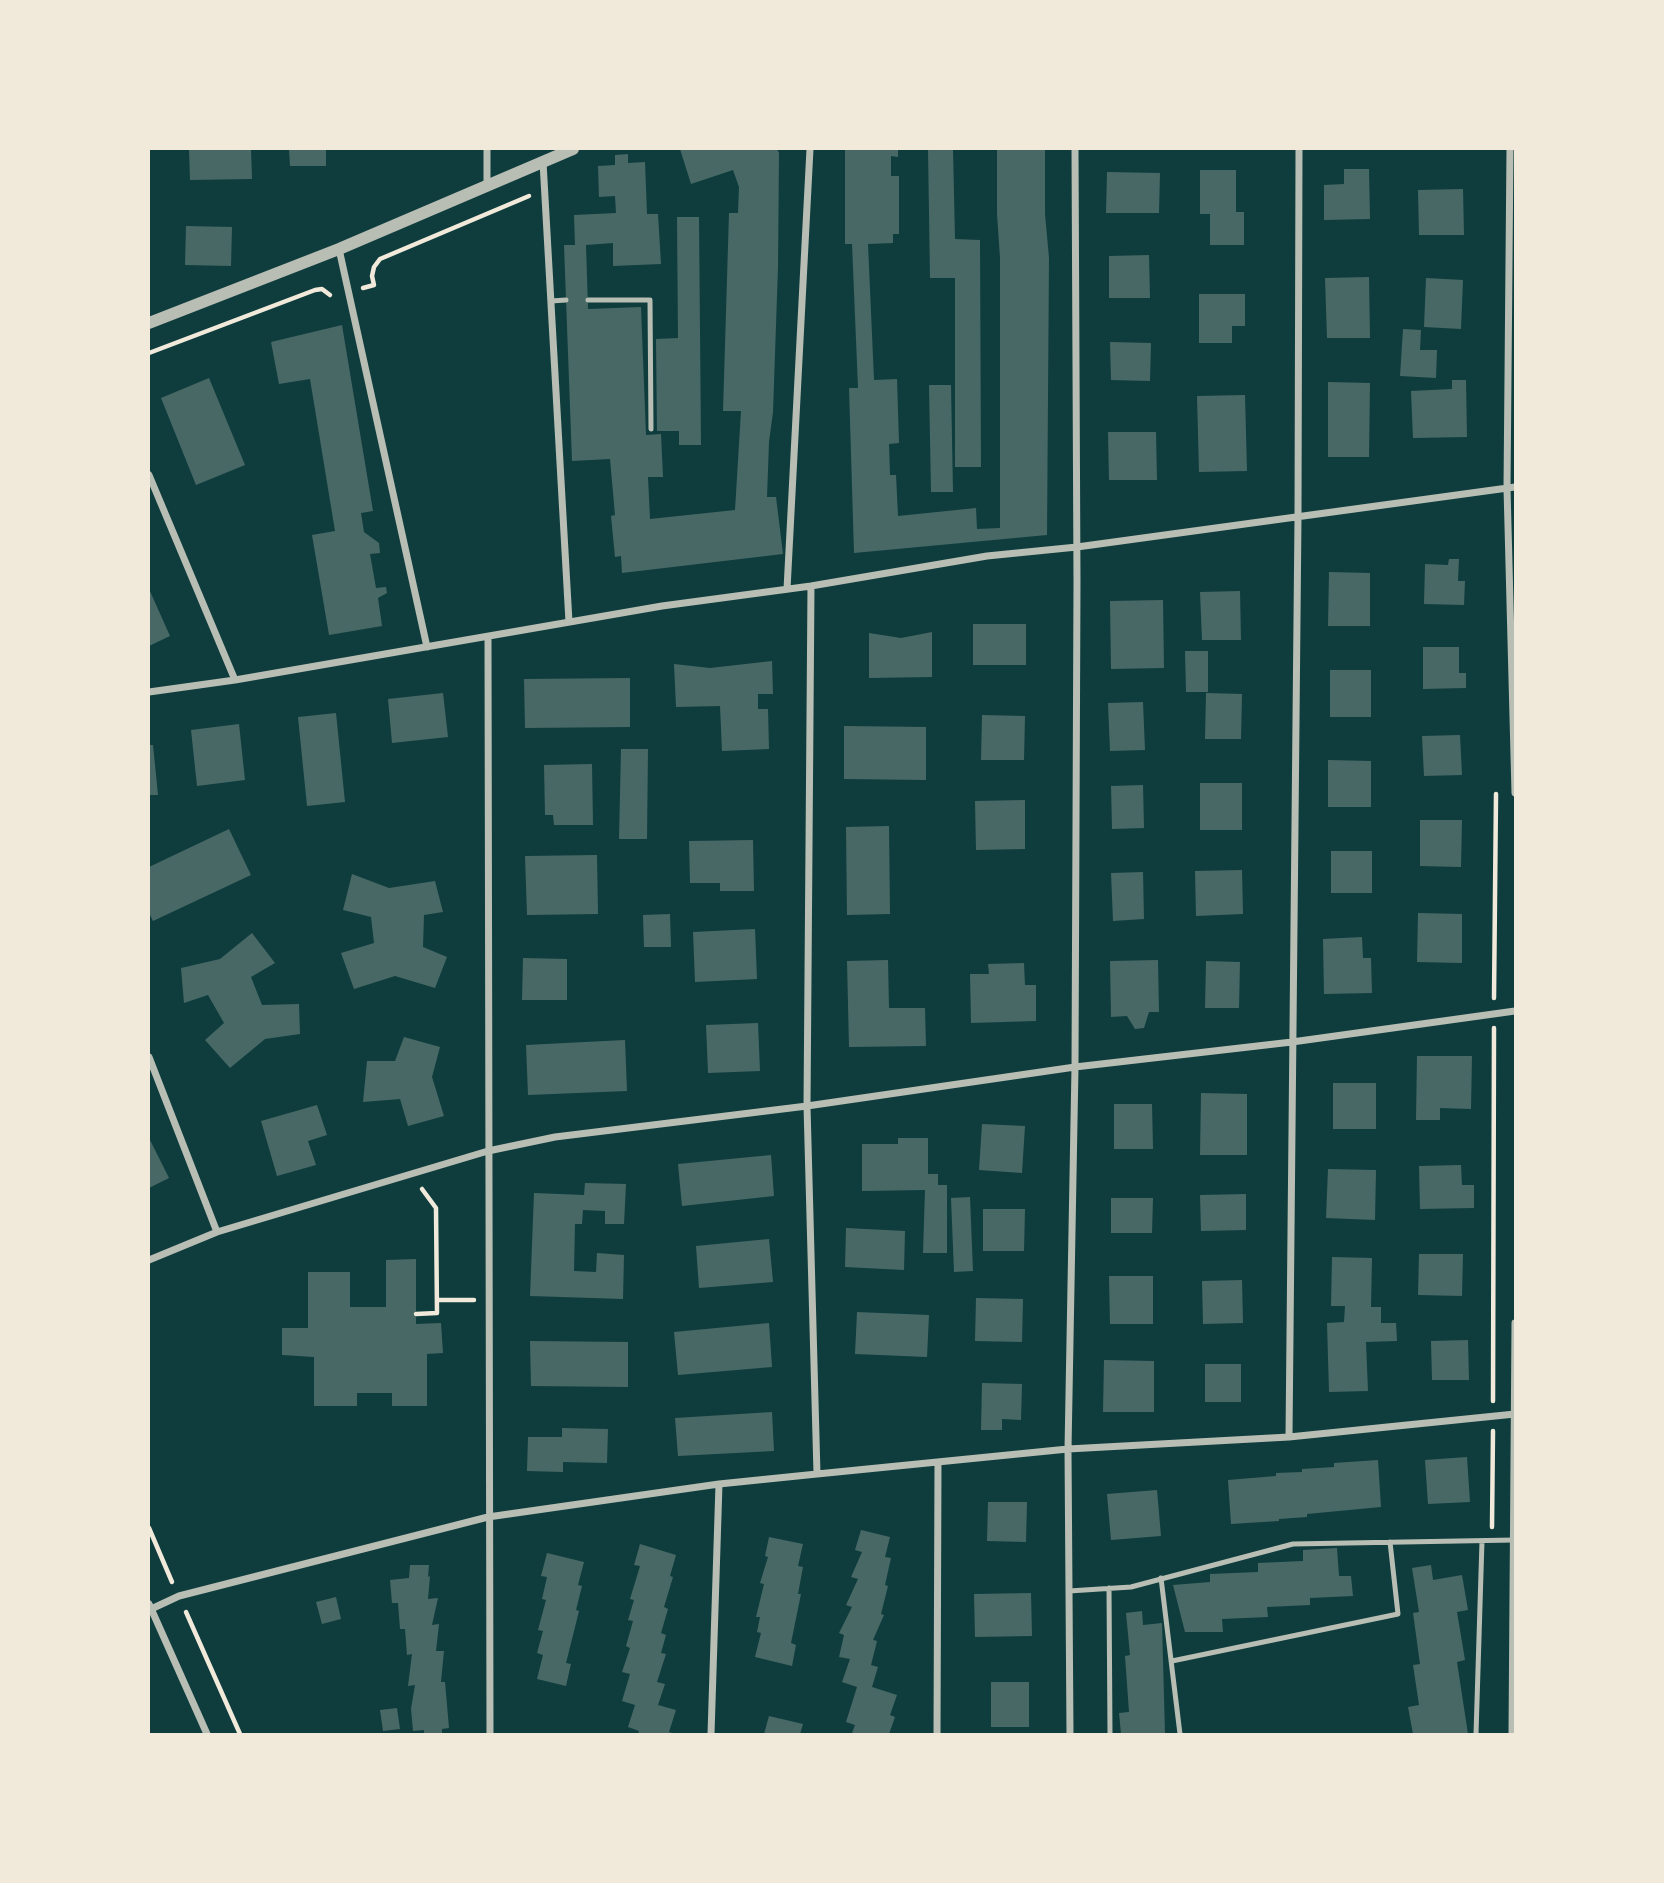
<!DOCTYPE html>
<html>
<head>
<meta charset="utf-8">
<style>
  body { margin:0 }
  #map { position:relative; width:1664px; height:1883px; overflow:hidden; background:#0f3d3e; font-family:"PT Serif",serif }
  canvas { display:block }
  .frame { position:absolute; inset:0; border:150px solid #f1e9da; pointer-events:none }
</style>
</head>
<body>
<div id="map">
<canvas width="1664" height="1883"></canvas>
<div class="frame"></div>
</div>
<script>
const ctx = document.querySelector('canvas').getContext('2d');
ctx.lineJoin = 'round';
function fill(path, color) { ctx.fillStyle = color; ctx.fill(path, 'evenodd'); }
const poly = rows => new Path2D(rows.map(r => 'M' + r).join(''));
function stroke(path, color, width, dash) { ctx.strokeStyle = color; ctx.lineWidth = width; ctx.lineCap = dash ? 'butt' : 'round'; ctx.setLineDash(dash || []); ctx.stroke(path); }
const building = poly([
  [189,149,251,149,252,179,190,180],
  [289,149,326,149,326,166,290,166],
  [680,149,777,149,779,153,778,267,773,412,769,442,767,497,776,497,783,554,622,573,621,556,615,557,611,516,615,515,610,459,572,461,564,245,575,245,574,215,616,213,615,196,599,197,598,166,615,165,615,155,628,154,628,163,645,162,647,214,658,214,661,264,613,266,613,243,586,245,588,309,641,307,646,435,661,434,663,477,648,477,650,519,735,510,741,411,723,411,729,213,738,213,739,187,733,170,691,184],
  [845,149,898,149,898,157,891,156,891,176,899,176,899,234,893,234,893,243,868,244,874,380,897,379,899,443,889,444,890,475,896,475,898,516,976,508,977,529,1000,528,1000,258,997,214,997,149,1045,149,1045,214,1049,258,1047,535,854,553,849,388,858,388,852,244,845,244],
  [928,149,953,149,955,239,980,240,981,467,955,467,955,278,930,278],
  [1344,169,1369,169,1370,219,1324,220,1324,185,1344,184],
  [1200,170,1236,170,1236,212,1244,212,1244,245,1210,245,1210,214,1200,214],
  [1107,172,1160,173,1159,213,1106,213],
  [1463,189,1464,235,1419,235,1418,190],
  [677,217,699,217,701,445,679,445,679,431,657,431,656,339,678,338],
  [186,226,232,227,231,266,185,265],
  [1149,255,1150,298,1109,298,1109,256],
  [1369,277,1370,338,1327,338,1325,278],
  [1426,278,1463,280,1461,329,1424,327],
  [1199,294,1245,294,1245,326,1232,326,1232,343,1199,343],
  [342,325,373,511,361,513,364,532,379,543,380,553,370,554,376,588,386,587,387,593,378,598,382,626,329,635,312,535,335,531,310,379,279,384,271,342],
  [1403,329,1421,330,1420,350,1437,350,1436,378,1400,376],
  [1110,342,1151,343,1150,381,1111,380],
  [209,378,245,465,196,485,161,398],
  [1452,380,1466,380,1467,437,1413,438,1411,391,1452,389],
  [1328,382,1370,383,1369,457,1328,457],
  [929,385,951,385,953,492,931,492],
  [1245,395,1247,471,1199,472,1197,396],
  [1108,432,1156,432,1157,480,1109,480],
  [1449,559,1459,559,1458,581,1465,581,1464,605,1424,604,1425,564,1448,565],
  [1329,572,1370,573,1370,626,1328,626],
  [149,589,170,636,149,646],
  [1240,591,1241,640,1202,640,1200,592],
  [1163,600,1164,668,1111,669,1110,601],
  [973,624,1026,624,1026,665,973,665],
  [932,632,932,677,869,678,869,633,901,638],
  [1423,647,1459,647,1459,673,1466,673,1466,688,1423,689],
  [1185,651,1208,651,1208,692,1186,692],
  [772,661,773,694,758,694,758,709,768,709,769,749,722,751,720,706,676,707,674,664,710,668],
  [1330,670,1371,670,1371,717,1330,717],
  [630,678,630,727,525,728,524,679],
  [443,693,448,737,392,743,388,699],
  [1206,693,1242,694,1241,739,1205,739],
  [1143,702,1145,750,1110,751,1108,703],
  [336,713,345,802,307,806,298,717],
  [982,715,1025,716,1024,760,981,760],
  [239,724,245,780,197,786,191,730],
  [844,726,926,727,926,780,844,779],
  [1460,735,1462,775,1424,776,1422,736],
  [149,745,153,745,158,795,149,795],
  [621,749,648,749,647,839,619,839],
  [1328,760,1371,761,1371,807,1328,807],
  [592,764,593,825,554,825,553,815,545,815,544,765],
  [1200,783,1242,783,1242,830,1200,830],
  [1143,785,1144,828,1112,829,1111,786],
  [1025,800,1025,849,976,850,975,801],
  [1420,820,1462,820,1461,867,1420,866],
  [889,826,890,914,847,915,846,827],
  [229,829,251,875,153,921,149,913,149,867],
  [753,840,754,891,720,891,720,883,690,883,689,841],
  [1331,851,1372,851,1372,893,1331,893],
  [597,855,598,914,527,915,525,856],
  [1242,870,1243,914,1196,916,1195,871],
  [1143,872,1144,919,1113,921,1111,873],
  [352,874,389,888,435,881,443,912,424,915,423,947,447,957,435,988,395,976,354,989,341,953,374,943,371,917,343,910],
  [1418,913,1462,914,1462,963,1417,962],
  [670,914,671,947,644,947,643,915],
  [755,929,757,979,695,982,693,932],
  [252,933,275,963,251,977,262,1005,299,1004,300,1034,265,1039,230,1068,205,1040,224,1023,208,995,184,1003,181,968,220,959],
  [1362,937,1363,958,1371,958,1372,993,1324,994,1323,939],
  [523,958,567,959,567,1000,522,1000],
  [888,960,889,1008,925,1008,926,1046,849,1047,847,961],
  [1158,960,1159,1012,1149,1012,1144,1028,1135,1029,1127,1016,1111,1017,1110,961],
  [1206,961,1240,962,1239,1008,1205,1008],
  [1024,963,1025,985,1036,985,1036,1021,971,1023,970,974,989,974,988,964],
  [758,1023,760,1071,708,1073,706,1025],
  [404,1037,440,1047,432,1077,444,1116,408,1126,400,1099,363,1102,367,1061,395,1061],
  [625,1040,627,1091,528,1095,526,1045],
  [1417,1056,1472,1056,1471,1109,1440,1108,1440,1120,1416,1120],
  [1333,1083,1376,1083,1376,1129,1333,1129],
  [1201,1093,1247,1094,1247,1155,1200,1155],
  [1114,1104,1152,1104,1153,1149,1114,1149],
  [317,1105,327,1135,308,1141,316,1165,277,1176,261,1121],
  [982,1124,1025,1126,1022,1173,979,1170],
  [149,1138,169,1178,149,1188],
  [898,1138,928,1138,928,1174,938,1174,938,1185,947,1185,947,1253,923,1253,925,1190,862,1191,862,1144,898,1144],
  [771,1155,774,1196,682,1206,678,1164],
  [1461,1165,1462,1185,1474,1185,1474,1208,1420,1209,1419,1166],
  [1328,1169,1376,1170,1375,1220,1326,1218],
  [585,1183,626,1184,624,1224,605,1224,605,1211,583,1210,582,1224,575,1224,574,1271,596,1272,597,1253,624,1255,623,1299,530,1296,534,1193,584,1195],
  [1246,1194,1246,1230,1201,1231,1200,1195],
  [970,1197,973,1271,954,1272,951,1198],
  [1111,1198,1153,1198,1152,1233,1111,1233],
  [983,1209,1025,1209,1024,1251,983,1251],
  [846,1228,905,1231,904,1270,845,1267],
  [769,1239,773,1282,699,1288,696,1246],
  [1419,1254,1463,1254,1462,1296,1418,1295],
  [1332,1257,1372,1258,1371,1307,1381,1307,1381,1323,1396,1323,1397,1341,1366,1342,1368,1391,1329,1392,1327,1323,1344,1322,1345,1306,1331,1306],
  [416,1259,416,1324,441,1323,443,1353,427,1354,427,1406,392,1406,392,1393,357,1393,357,1406,314,1406,314,1357,282,1355,282,1328,308,1328,308,1272,350,1272,350,1307,386,1307,386,1260],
  [1109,1276,1153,1276,1153,1324,1110,1324],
  [1242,1280,1243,1323,1203,1324,1202,1281],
  [976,1298,1023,1299,1022,1342,975,1341],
  [857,1312,929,1315,927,1357,855,1354],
  [769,1323,772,1367,678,1375,674,1332],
  [1468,1340,1469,1380,1432,1380,1431,1341],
  [530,1341,628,1342,628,1387,531,1386],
  [1104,1360,1154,1361,1154,1412,1103,1412],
  [1205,1364,1241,1364,1241,1402,1205,1402],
  [982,1383,1022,1384,1021,1420,1002,1419,1002,1430,981,1430],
  [772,1412,774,1451,678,1456,675,1418],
  [562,1428,608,1429,607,1463,563,1462,563,1472,527,1471,528,1437,562,1437],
  [1467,1457,1470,1502,1428,1504,1425,1460],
  [1378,1460,1381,1507,1307,1514,1307,1517,1279,1519,1279,1521,1231,1524,1228,1480,1276,1476,1276,1473,1302,1472,1302,1469,1334,1467,1334,1463],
  [1157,1490,1161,1536,1111,1540,1107,1494],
  [988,1502,1027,1502,1026,1542,987,1541],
  [861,1530,890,1537,885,1557,891,1558,885,1585,888,1586,881,1614,884,1615,873,1640,877,1641,871,1665,878,1667,872,1687,897,1695,890,1715,895,1717,889,1734,856,1734,852,1733,855,1725,846,1722,857,1687,842,1682,850,1659,839,1657,844,1635,839,1633,852,1607,846,1605,858,1579,851,1577,862,1552,855,1550],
  [769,1537,803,1544,798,1566,803,1567,798,1594,801,1594,791,1643,796,1645,792,1666,755,1657,761,1633,757,1632,760,1617,756,1617,764,1584,760,1583,768,1557,765,1556],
  [640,1544,676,1555,670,1576,673,1577,664,1607,668,1609,661,1633,666,1635,661,1653,666,1654,657,1682,665,1684,658,1705,676,1710,669,1732,675,1734,638,1734,639,1731,628,1727,635,1705,622,1701,630,1674,622,1672,630,1648,626,1646,633,1621,628,1620,634,1600,630,1599,640,1566,634,1565],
  [1337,1548,1339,1576,1351,1576,1353,1596,1310,1598,1310,1605,1267,1607,1268,1617,1222,1619,1223,1632,1185,1632,1173,1585,1210,1582,1210,1574,1258,1572,1258,1563,1303,1561,1303,1550],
  [547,1553,584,1562,578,1585,582,1586,576,1610,579,1611,566,1663,571,1664,566,1686,537,1679,543,1655,537,1653,543,1631,538,1630,546,1600,542,1599,547,1577,541,1576],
  [410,1565,429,1565,428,1577,430,1576,428,1599,438,1598,432,1625,439,1624,436,1651,444,1651,441,1682,445,1682,449,1728,442,1729,442,1734,424,1734,424,1730,413,1731,411,1709,415,1685,408,1686,412,1654,407,1655,405,1629,400,1629,398,1603,392,1603,390,1580,409,1578],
  [1431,1565,1433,1580,1462,1575,1468,1610,1457,1612,1465,1660,1457,1662,1468,1734,1413,1734,1408,1707,1419,1705,1413,1665,1420,1664,1413,1613,1419,1612,1412,1568],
  [1031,1593,1032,1636,975,1637,974,1594],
  [336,1597,341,1619,322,1624,316,1602],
  [1142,1611,1143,1625,1162,1623,1165,1734,1121,1734,1119,1713,1129,1712,1125,1656,1130,1655,1126,1613],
  [991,1682,1029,1682,1029,1727,991,1727],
  [397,1708,400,1729,383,1731,380,1710],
  [769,1716,803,1724,800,1734,764,1734]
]);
const path = poly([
  [363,288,374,285,372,276,374,267,380,259,529,196],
  [149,353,315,290,322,289,330,295],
  [1494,998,1496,794],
  [438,1300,474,1300],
  [416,1314,437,1313,436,1208,422,1189],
  [1493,1401,1494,1028],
  [1492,1527,1493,1431],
  [149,1528,172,1582],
  [186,1612,240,1734]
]);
const service = poly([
  [588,300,650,300,651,429],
  [551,301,566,300],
  [1161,1578,1180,1734],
  [1109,1588,1110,1734],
  [1069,1591,1131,1587,1293,1544,1514,1540],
  [1172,1661,1398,1614,1390,1542],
  [1476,1734,1482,1541]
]);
const minor = poly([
  [1510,149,1507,488,1515,793],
  [543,162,569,622],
  [487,187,487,149],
  [339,249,427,647],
  [149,475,235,680],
  [811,586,807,1106,817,1474],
  [787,589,810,149],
  [488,637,490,1734],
  [149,692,235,680,662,606,811,586,987,556,1077,547,1515,487],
  [149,1057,217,1232],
  [149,1260,217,1232,488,1151,555,1137,807,1106,1075,1067,1292,1042,1515,1011],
  [1289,1437,1298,517,1299,149],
  [149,1604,207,1734],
  [149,1610,179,1596,488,1517,719,1484,817,1474,1068,1449,1289,1437,1515,1414],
  [711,1734,719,1484],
  [937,1734,938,1462],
  [1070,1734,1068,1449,1075,1067,1077,582,1075,149],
  [1512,1734,1515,1323]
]);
const tertiary = poly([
  [149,323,339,249,573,149]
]);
fill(building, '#486865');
stroke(path, '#f1e9da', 4.5);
stroke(service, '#b8beb3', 5);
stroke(minor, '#b8beb3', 7);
stroke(tertiary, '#b8beb3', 12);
</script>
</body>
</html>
